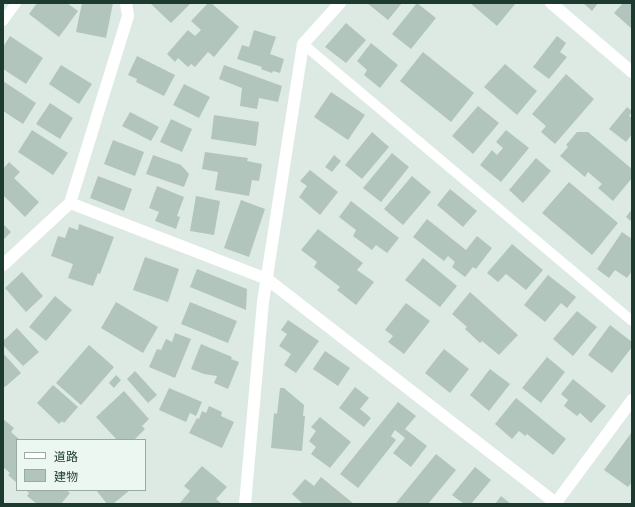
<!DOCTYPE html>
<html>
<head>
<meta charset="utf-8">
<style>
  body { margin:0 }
  #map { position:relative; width:635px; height:507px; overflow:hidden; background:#dceae3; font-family:Montserrat,"Noto Sans JP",sans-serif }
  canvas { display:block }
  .frame { position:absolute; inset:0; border:4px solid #1d3a31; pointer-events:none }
  .legend { position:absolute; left:16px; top:439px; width:130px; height:52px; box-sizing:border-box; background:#edf7f1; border:1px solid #9aaba4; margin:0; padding:5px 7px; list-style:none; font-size:12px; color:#1d3a31 }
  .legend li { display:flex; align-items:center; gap:8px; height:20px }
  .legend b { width:20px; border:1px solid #9aaba4 }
</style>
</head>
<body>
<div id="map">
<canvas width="635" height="507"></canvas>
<div class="frame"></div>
<ul class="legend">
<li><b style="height:5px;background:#fff"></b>道路</li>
<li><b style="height:11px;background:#b2c5bc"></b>建物</li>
</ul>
</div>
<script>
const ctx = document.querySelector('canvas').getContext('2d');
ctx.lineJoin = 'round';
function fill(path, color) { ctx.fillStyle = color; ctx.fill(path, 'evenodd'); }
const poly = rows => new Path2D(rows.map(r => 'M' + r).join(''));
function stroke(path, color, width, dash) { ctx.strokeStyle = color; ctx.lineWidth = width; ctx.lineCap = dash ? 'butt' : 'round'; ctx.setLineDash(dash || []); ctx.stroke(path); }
const building = poly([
  [37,3,67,3,78,11,59,37,29,14],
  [82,3,113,3,106,38,76,32],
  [150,3,191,3,171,23],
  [208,3,211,3,239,27,214,57,208,52,195,67,191,64,188,67,178,58,175,62,167,54,188,30,195,36,201,30,191,21],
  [367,3,402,3,388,20],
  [417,3,436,18,411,49,392,34],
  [470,3,516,3,497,26],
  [583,3,598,3,592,11],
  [623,3,632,3,632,29,614,13],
  [346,23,366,40,346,63,325,47],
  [254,30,276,37,270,54,284,59,280,73,273,71,272,73,261,69,262,67,237,59,242,45,249,47],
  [10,36,43,58,26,84,3,69,3,47],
  [557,36,566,43,560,52,567,57,549,79,533,67],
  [371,43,398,65,380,88,364,75,367,70,357,61],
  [423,52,474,93,451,122,400,81],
  [137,56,175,75,164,96,136,82,137,79,128,75],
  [505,64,537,91,517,115,484,87],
  [61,65,92,84,79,104,49,84],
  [224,65,282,86,278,102,259,98,257,109,240,106,242,88,219,79],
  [566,74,594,99,555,144,541,132,546,126,532,114],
  [3,81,36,103,23,124,3,111],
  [184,84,210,97,199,118,173,105],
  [331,92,365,115,348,140,314,117],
  [50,103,73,118,60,139,36,124],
  [478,106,499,123,473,154,452,136],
  [627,107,632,111,629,116,632,118,632,134,626,142,609,129],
  [130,112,159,127,151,141,122,126],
  [214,115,259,122,256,146,211,139],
  [171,119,192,129,182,152,160,142],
  [32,130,68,153,53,175,18,152],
  [506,130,529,148,501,182,480,165,492,150,497,155,503,148,496,142],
  [372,132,389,147,362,179,345,165],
  [577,132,588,132,632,169,632,178,613,201,598,188,602,184,588,172,585,177,560,156,568,147,566,145],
  [113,140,144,152,135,176,104,164],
  [205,152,248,158,247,161,262,164,259,181,252,180,249,196,215,190,218,172,202,169],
  [392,153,409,167,381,202,363,188],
  [153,155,181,165,189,174,184,187,146,174],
  [334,155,341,161,332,172,325,167],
  [536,158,551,171,523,203,509,190],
  [9,162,20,172,14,178,39,202,25,217,3,195,3,169],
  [310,170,338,192,320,215,299,197,307,186,300,181],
  [98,176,132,189,124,211,90,198],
  [412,176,431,192,403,225,384,209],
  [569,182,618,223,592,255,542,213],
  [157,186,184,197,177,216,180,217,176,229,155,221,159,212,149,208],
  [450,189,477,211,463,227,437,205],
  [196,196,220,201,214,235,190,231],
  [241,200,265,209,249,257,224,248],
  [351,201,399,238,387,253,376,245,372,250,353,236,356,230,339,217],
  [632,209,632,222,626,217],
  [427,219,466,250,477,236,492,248,476,269,473,267,465,277,452,267,455,262,448,256,444,261,413,237],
  [3,224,11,232,3,240],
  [79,224,114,237,100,274,98,273,93,286,68,278,73,264,51,256,58,236,65,238,69,227,78,230],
  [318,229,363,263,357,270,374,282,356,305,337,290,340,287,314,267,317,262,301,250],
  [622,232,632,239,632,271,627,278,615,270,609,278,597,269],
  [512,244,543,270,526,290,506,274,498,282,487,273],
  [145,257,179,269,168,302,133,290],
  [423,258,457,286,440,307,405,280],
  [197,269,247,289,246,310,190,287],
  [22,272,43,296,26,312,5,288],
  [548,275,576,297,567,308,561,303,545,322,524,305],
  [470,292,518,335,499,355,482,341,480,343,465,329,467,327,452,314],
  [55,296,72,310,46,341,29,327],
  [116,302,158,327,143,353,101,328],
  [190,302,237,321,228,343,181,324],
  [406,303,430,321,404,354,388,342,393,336,385,330],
  [577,311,597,327,573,356,553,339],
  [288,320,319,341,296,373,284,365,291,354,279,346,287,334,281,330],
  [610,325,632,342,632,347,612,373,588,355],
  [17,328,39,352,23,366,3,345,3,341],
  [175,333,191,339,175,378,149,367,157,349,161,350,166,339,172,342],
  [201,344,232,357,231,359,239,362,228,389,214,383,217,376,204,374,191,369],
  [89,345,114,367,81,405,56,383],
  [444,349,469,369,450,393,425,373],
  [325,351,350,368,338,386,313,369],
  [3,353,21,373,5,387,3,385],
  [547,357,565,372,541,403,522,388],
  [490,369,510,384,489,411,470,395],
  [135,371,157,395,148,403,127,379],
  [116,375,121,380,114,388,109,383],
  [573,379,606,406,591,423,580,413,577,416,564,406,568,400,561,394],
  [53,385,78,407,64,423,62,421,59,424,37,403],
  [355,387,369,398,360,409,371,418,364,427,339,408],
  [169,388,202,402,196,416,190,413,186,422,159,410],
  [280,388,284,388,304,405,303,416,305,416,302,451,271,448,274,413,277,414],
  [124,391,149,419,142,426,145,429,134,440,117,440,96,417],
  [516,398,566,439,553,455,527,434,525,436,519,431,512,439,495,424],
  [398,402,416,416,405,429,427,446,411,467,393,453,405,438,395,430,391,436,396,440,358,488,340,474],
  [209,406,222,412,221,416,234,422,222,448,189,433,197,418,199,419,202,411,206,413],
  [320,417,351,442,330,468,311,454,316,447,309,441,316,431,311,427],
  [3,419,14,428,11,432,20,440,17,440,17,483,8,475,10,473,3,467],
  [632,432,632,482,628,487,604,470],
  [436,454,456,470,428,504,397,504,396,503],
  [202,466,227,487,216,499,222,504,182,504,180,503,190,491,184,486],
  [475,467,491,480,471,504,464,504,452,495],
  [321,477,354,504,303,504,292,494,305,479,314,486],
  [26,490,66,490,70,493,61,504,37,504,27,496,29,493],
  [96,490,130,490,113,504,107,504],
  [501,496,511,504,495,504]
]);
const service = poly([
  [3,21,16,3],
  [303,44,632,321]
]);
const minor = poly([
  [551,3,632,72],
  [70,203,267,279,557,504],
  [3,265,70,203,128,16,126,3],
  [245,504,263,302,303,44,340,3],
  [555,504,632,400]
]);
fill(building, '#b2c5bc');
stroke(service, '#fff', 10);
stroke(minor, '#fff', 12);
</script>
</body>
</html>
